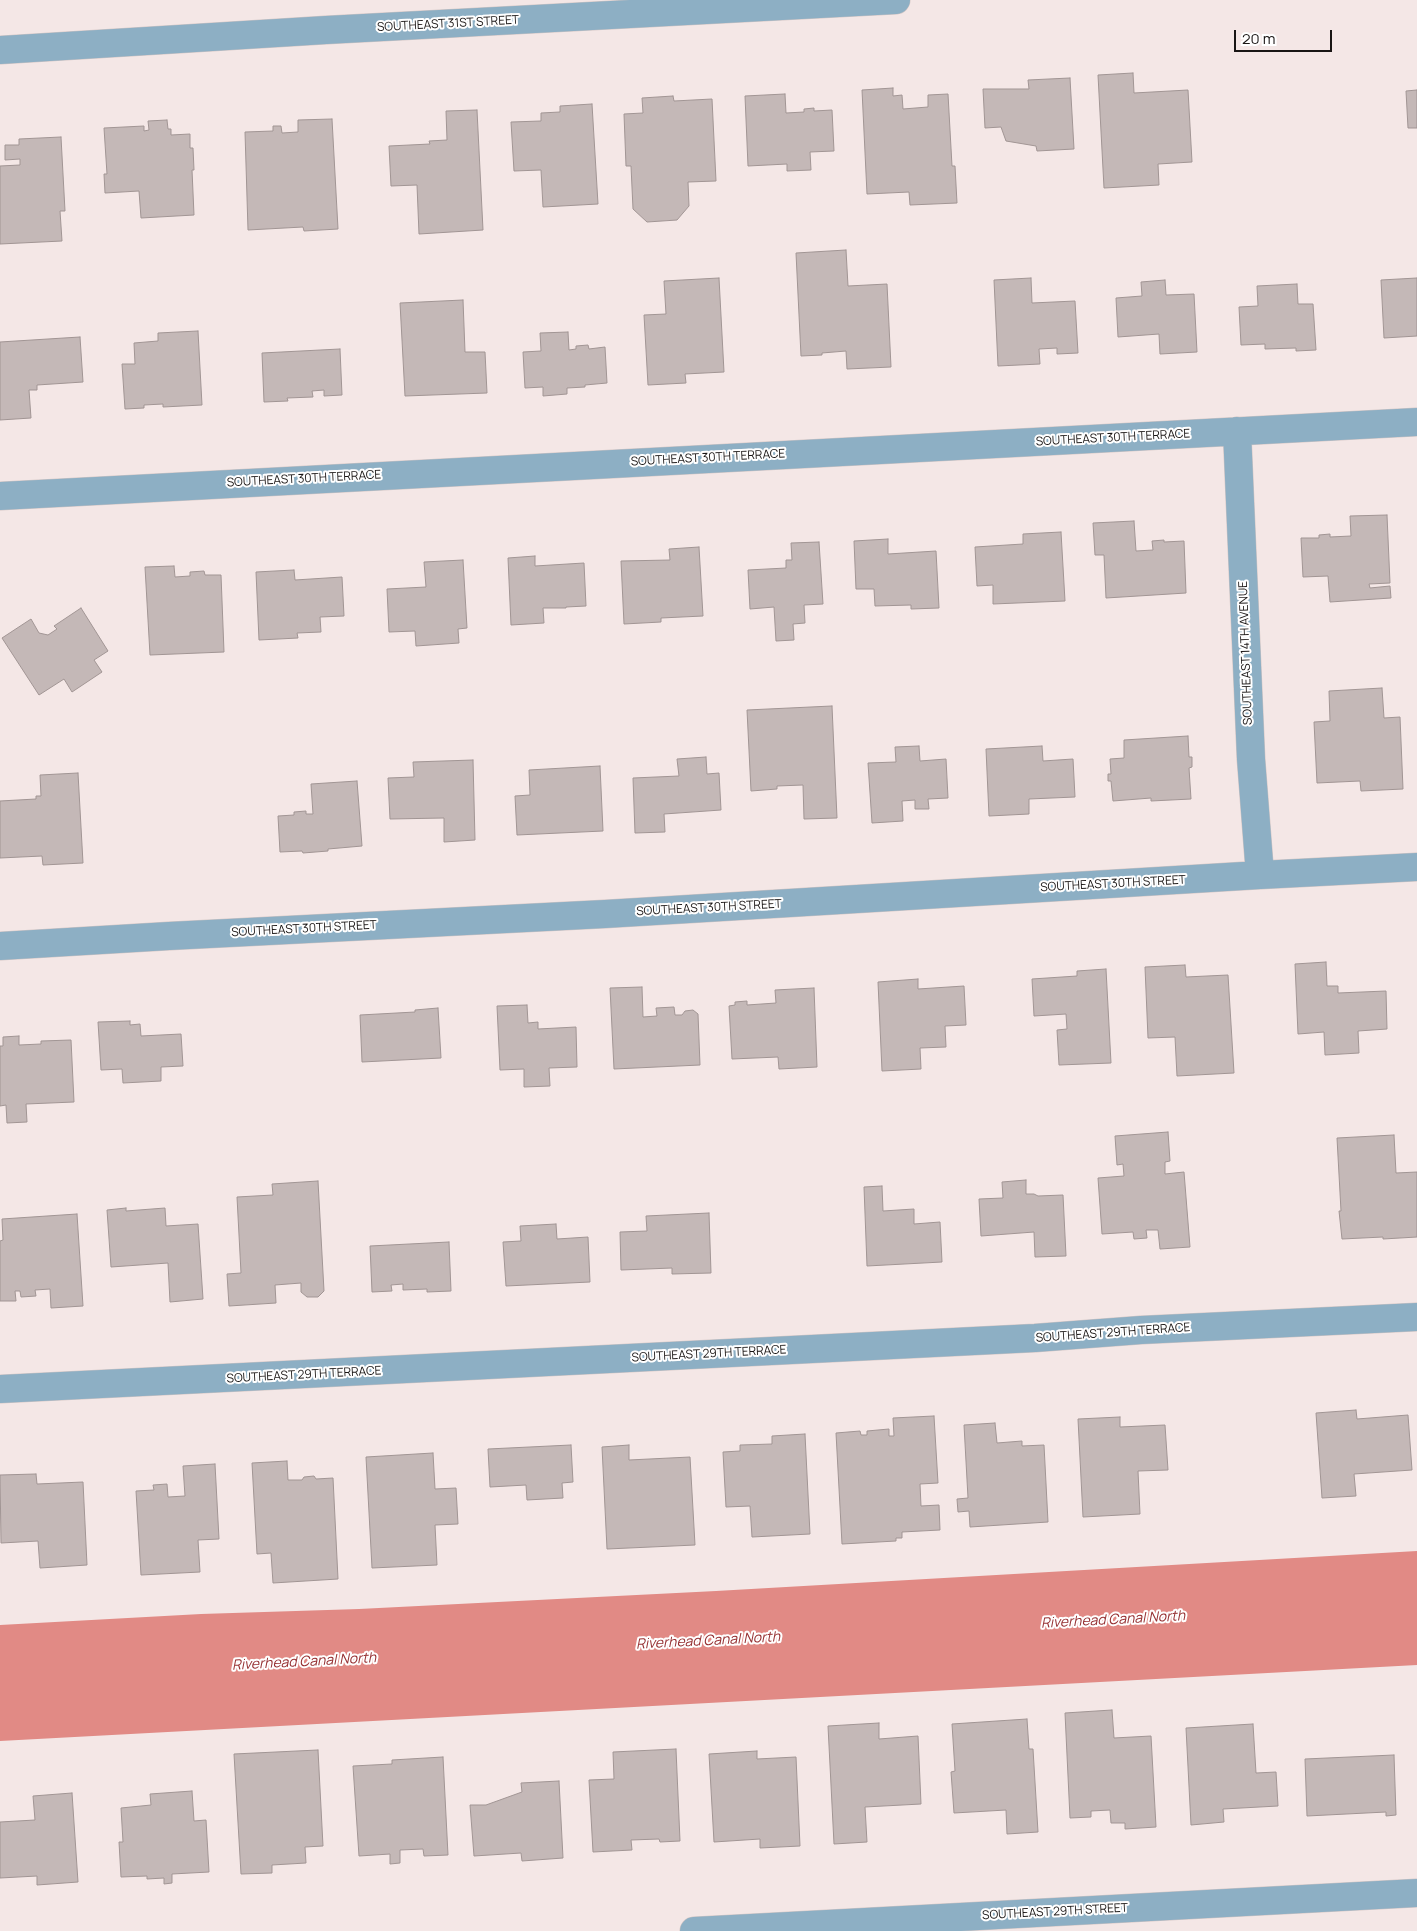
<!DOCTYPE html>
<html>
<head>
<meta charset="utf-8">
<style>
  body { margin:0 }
  #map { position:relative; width:1417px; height:1931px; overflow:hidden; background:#f4e7e6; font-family:Manrope,sans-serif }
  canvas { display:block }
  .scale { position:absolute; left:1234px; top:30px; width:98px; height:22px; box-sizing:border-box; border:2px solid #191514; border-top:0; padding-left:6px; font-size:15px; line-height:18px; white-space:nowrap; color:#191514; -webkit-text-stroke:4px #fff; paint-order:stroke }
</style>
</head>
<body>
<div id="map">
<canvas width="1417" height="1931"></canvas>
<div class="scale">20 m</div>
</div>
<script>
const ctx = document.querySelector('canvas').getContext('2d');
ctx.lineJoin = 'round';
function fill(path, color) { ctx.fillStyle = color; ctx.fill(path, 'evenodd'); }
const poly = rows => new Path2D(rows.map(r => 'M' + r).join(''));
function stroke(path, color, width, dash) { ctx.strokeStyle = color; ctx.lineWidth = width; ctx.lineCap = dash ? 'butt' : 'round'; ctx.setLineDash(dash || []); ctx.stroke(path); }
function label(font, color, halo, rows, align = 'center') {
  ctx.font = font + ' Manrope,sans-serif'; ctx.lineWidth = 4; ctx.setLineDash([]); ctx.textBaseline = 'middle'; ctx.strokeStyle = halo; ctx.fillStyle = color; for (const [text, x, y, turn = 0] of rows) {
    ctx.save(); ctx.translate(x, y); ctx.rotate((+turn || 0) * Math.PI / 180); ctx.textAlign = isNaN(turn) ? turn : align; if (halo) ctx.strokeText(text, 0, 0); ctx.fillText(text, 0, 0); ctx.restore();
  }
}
const water = poly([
  [1417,1551,1417,1665,0,1741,0,1625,201,1614,359,1609,716,1591]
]);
const building = poly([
  [1133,73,1134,93,1188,90,1192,162,1158,164,1159,185,1104,188,1098,75,1133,73],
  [1070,78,1074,149,1037,151,1036,146,1006,141,1001,127,985,128,983,89,1029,89,1028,80,1070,78],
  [893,88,893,96,902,95,903,109,928,107,928,95,948,94,952,166,955,166,957,203,910,205,909,192,867,194,862,90,893,88],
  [1417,90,1417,128,1408,128,1406,91,1417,90],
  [785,94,786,113,804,112,804,109,814,108,814,111,832,110,834,151,810,152,811,170,787,171,787,164,748,166,745,96,785,94],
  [673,96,674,101,712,99,716,181,688,182,689,206,677,220,647,222,633,209,631,166,626,166,624,114,643,113,642,98,673,96],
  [592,104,598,204,543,207,541,170,514,171,511,122,541,121,541,113,560,112,560,106,592,104],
  [477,110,483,230,419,234,417,185,391,186,389,146,430,144,429,141,447,140,446,111,477,110],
  [332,119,338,229,304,231,303,227,248,230,245,132,273,131,273,126,281,126,282,133,298,132,298,120,332,119],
  [167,120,168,129,171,129,171,135,190,134,190,148,193,148,194,170,192,170,194,215,141,218,139,191,105,193,104,174,107,174,104,128,144,126,144,131,149,130,148,121,167,120],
  [61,137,65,211,60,211,62,241,0,244,0,166,20,165,20,159,5,160,5,145,19,145,19,139,61,137],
  [846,250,848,286,887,284,891,367,847,369,846,351,822,353,822,355,801,356,796,253,846,250],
  [719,278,724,372,685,374,686,383,648,385,644,315,666,314,664,281,719,278],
  [1031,278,1032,303,1075,301,1078,353,1057,354,1057,348,1039,349,1040,364,998,366,994,280,1031,278],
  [1417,278,1417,336,1384,338,1381,280,1417,278],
  [1165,280,1166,295,1194,294,1197,352,1160,354,1159,334,1118,337,1116,298,1142,296,1141,282,1165,280],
  [1297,284,1298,304,1313,304,1316,350,1296,351,1296,348,1265,349,1265,344,1241,345,1239,307,1258,306,1257,286,1297,284],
  [463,300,465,352,485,352,487,393,405,396,400,303,463,300],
  [198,331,202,405,163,407,163,404,144,405,144,408,125,409,122,364,135,364,134,343,158,341,158,333,198,331],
  [568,332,569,350,576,349,576,346,588,345,589,349,605,347,607,383,585,385,585,387,567,388,567,394,543,396,543,387,525,388,523,352,541,351,540,333,568,332],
  [80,337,83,382,37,385,37,390,29,390,31,418,0,420,0,342,80,337],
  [340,349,342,395,324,396,324,390,312,391,313,397,287,398,288,401,264,402,262,353,340,349],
  [1387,515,1390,583,1369,584,1370,588,1390,586,1391,598,1330,602,1328,576,1303,577,1301,538,1319,538,1319,535,1330,534,1330,537,1351,536,1350,516,1387,515],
  [1134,521,1136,551,1153,550,1152,541,1164,540,1164,542,1184,541,1186,593,1106,598,1104,555,1095,555,1093,523,1134,521],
  [1061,532,1065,601,993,604,993,585,977,586,975,547,1023,544,1023,534,1061,532],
  [888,539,888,554,936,551,939,608,911,609,911,605,875,606,874,589,856,589,854,541,888,539],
  [819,542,823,604,804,605,805,623,793,624,794,640,776,641,774,607,750,609,748,570,786,568,786,560,792,560,791,543,819,542],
  [699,547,703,616,661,618,661,622,624,624,621,561,670,560,669,549,699,547],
  [535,556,535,566,584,563,586,606,566,607,566,608,543,608,544,623,511,625,508,558,535,556],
  [463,560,467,628,458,629,459,643,416,646,415,631,389,632,387,589,426,587,424,562,463,560],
  [174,566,175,577,190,576,190,572,204,571,205,575,221,575,224,652,150,655,145,567,174,566],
  [294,570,295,580,342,577,344,616,320,617,321,632,297,633,298,638,259,640,256,572,294,570],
  [81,608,108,651,94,660,102,672,72,692,64,679,39,695,2,638,31,619,39,633,48,635,57,629,54,626,81,608],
  [1382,688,1384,718,1400,717,1403,789,1361,791,1360,781,1317,783,1314,722,1330,721,1329,691,1382,688],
  [832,706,837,818,804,819,803,785,777,786,777,789,751,791,747,710,832,706],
  [1188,736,1189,757,1192,757,1192,767,1189,768,1191,799,1151,801,1151,798,1113,801,1111,781,1108,781,1108,774,1111,774,1110,759,1124,758,1124,740,1188,736],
  [919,746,920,761,946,759,948,798,928,799,929,809,915,809,915,800,902,801,903,821,872,823,868,763,896,762,895,747,919,746],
  [1042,746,1043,761,1073,759,1075,797,1029,799,1029,814,989,816,986,749,1042,746],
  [706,757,707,774,719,773,721,810,664,814,665,832,635,833,633,778,679,776,677,759,706,757],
  [473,760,475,840,444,842,444,818,390,819,388,778,414,777,413,762,473,760],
  [600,766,603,831,517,835,515,796,530,795,529,770,600,766],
  [78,773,83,863,43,865,42,856,0,858,0,801,36,799,36,796,41,796,40,775,78,773],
  [357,781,362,846,328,849,328,851,303,853,302,851,280,852,278,816,294,815,294,812,306,811,306,814,313,814,311,784,357,781],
  [1326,962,1327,986,1338,986,1338,993,1386,991,1387,1029,1358,1031,1359,1053,1325,1055,1324,1032,1298,1034,1295,964,1326,962],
  [1185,965,1186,977,1228,975,1234,1073,1177,1076,1175,1037,1148,1038,1145,967,1185,965],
  [1106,969,1111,1063,1059,1065,1057,1030,1067,1029,1066,1014,1034,1016,1032,979,1077,976,1077,971,1106,969],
  [918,979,918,989,964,986,966,1025,945,1026,946,1047,920,1048,921,1069,882,1071,878,982,918,979],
  [642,987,643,1017,657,1016,656,1008,674,1007,675,1015,682,1015,685,1011,693,1010,698,1014,700,1065,614,1069,610,988,642,987],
  [814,988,817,1067,779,1069,778,1057,732,1059,729,1006,735,1005,735,1002,747,1001,747,1005,776,1003,775,990,814,988],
  [527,1005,528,1023,538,1022,538,1029,576,1027,577,1067,549,1068,550,1086,524,1087,524,1069,500,1070,497,1006,527,1005],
  [438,1008,441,1058,362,1062,360,1015,415,1012,415,1010,438,1008],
  [130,1021,130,1025,140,1024,141,1036,181,1034,183,1066,161,1067,161,1081,123,1083,122,1069,101,1070,98,1022,130,1021],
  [19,1036,19,1045,41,1044,41,1041,71,1040,74,1102,26,1104,27,1122,7,1123,6,1105,0,1106,0,1046,3,1046,3,1037,19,1036],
  [1168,1132,1170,1161,1165,1162,1165,1174,1184,1172,1190,1247,1160,1249,1158,1230,1146,1230,1147,1238,1134,1239,1133,1232,1102,1234,1098,1178,1124,1176,1123,1164,1117,1165,1115,1136,1168,1132],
  [1394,1135,1396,1173,1417,1172,1417,1237,1383,1239,1383,1237,1342,1239,1339,1211,1341,1211,1337,1138,1394,1135],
  [1026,1180,1026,1194,1034,1194,1038,1196,1063,1195,1066,1256,1035,1257,1034,1232,981,1236,979,1199,1003,1198,1002,1182,1026,1180],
  [318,1181,324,1291,318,1297,307,1297,301,1292,301,1283,275,1285,276,1303,229,1306,227,1274,241,1273,237,1197,273,1195,272,1184,318,1181],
  [882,1186,883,1211,914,1209,914,1224,940,1222,942,1262,867,1266,864,1187,882,1186],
  [126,1208,126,1211,165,1208,166,1226,198,1224,203,1299,170,1302,168,1263,111,1267,107,1210,126,1208],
  [709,1213,711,1273,672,1274,672,1268,621,1270,620,1232,647,1231,646,1216,709,1213],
  [77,1214,83,1306,51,1308,50,1289,35,1290,36,1296,21,1297,20,1291,15,1291,16,1301,0,1301,0,1241,3,1240,2,1219,77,1214],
  [556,1224,557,1239,588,1237,590,1282,506,1286,503,1242,521,1241,520,1226,556,1224],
  [449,1242,451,1291,427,1292,427,1289,403,1290,403,1284,391,1285,392,1291,372,1292,370,1246,449,1242],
  [1356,1410,1357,1419,1408,1415,1412,1470,1354,1474,1356,1496,1322,1498,1316,1413,1356,1410],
  [934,1416,938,1483,920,1484,921,1506,939,1505,940,1530,902,1532,902,1538,896,1538,896,1541,842,1544,836,1433,860,1431,861,1435,867,1435,867,1431,889,1429,889,1436,894,1436,893,1418,934,1416],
  [1120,1417,1120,1427,1165,1425,1168,1470,1138,1471,1140,1514,1083,1517,1078,1419,1120,1417],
  [995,1423,997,1443,1022,1441,1022,1446,1044,1445,1048,1522,970,1527,969,1511,958,1512,957,1499,968,1498,964,1425,995,1423],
  [805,1434,810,1534,752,1537,750,1506,726,1507,723,1452,740,1451,740,1445,772,1444,772,1436,805,1434],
  [571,1445,573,1482,562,1483,563,1498,527,1500,526,1485,490,1487,488,1449,571,1445],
  [629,1445,629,1460,690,1457,695,1545,607,1549,602,1447,629,1445],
  [433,1453,435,1489,456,1488,458,1524,435,1525,437,1565,372,1568,366,1457,433,1453],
  [287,1461,288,1480,302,1480,304,1477,314,1476,316,1479,333,1478,338,1579,273,1583,271,1553,257,1554,252,1463,287,1461],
  [215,1464,219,1539,198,1540,200,1572,141,1575,136,1491,154,1490,153,1485,167,1484,168,1497,185,1496,183,1466,215,1464],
  [36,1474,37,1484,83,1482,87,1565,40,1568,38,1541,1,1543,0,1475,36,1474],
  [1112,1710,1114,1738,1151,1736,1156,1827,1125,1829,1125,1823,1111,1823,1110,1810,1091,1811,1091,1817,1070,1818,1065,1713,1112,1710],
  [1027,1719,1029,1749,1033,1749,1038,1832,1007,1834,1006,1810,954,1813,951,1772,955,1771,952,1724,1027,1719],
  [879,1723,879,1739,918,1736,921,1804,865,1807,867,1842,834,1844,828,1726,879,1723],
  [1253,1724,1256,1773,1276,1772,1278,1806,1223,1809,1224,1822,1191,1825,1186,1728,1253,1724],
  [676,1749,680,1841,660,1842,659,1839,631,1840,632,1850,593,1852,589,1780,614,1779,613,1752,676,1749],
  [318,1750,323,1846,305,1847,306,1863,272,1865,272,1873,241,1874,234,1754,318,1750],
  [757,1751,757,1759,796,1757,800,1846,760,1848,760,1839,714,1842,709,1754,757,1751],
  [1394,1755,1396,1815,1386,1816,1386,1812,1307,1816,1305,1759,1394,1755],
  [443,1757,448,1855,424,1856,423,1849,400,1850,400,1863,390,1864,390,1854,359,1856,353,1766,392,1764,392,1760,443,1757],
  [559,1781,563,1858,522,1861,521,1853,474,1856,470,1805,486,1805,522,1792,521,1783,559,1781],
  [192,1791,194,1821,206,1820,209,1872,172,1874,172,1883,164,1884,164,1878,147,1879,147,1876,121,1877,119,1842,123,1842,121,1808,151,1805,150,1794,192,1791],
  [72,1793,78,1882,37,1885,37,1876,0,1878,0,1822,35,1820,33,1796,72,1793]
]);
const minor = poly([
  [0,50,326,30,896,0],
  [1237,431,1251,759,1260,875],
  [0,496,1417,422],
  [0,946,169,936,605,914,1260,875,1417,867],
  [0,1389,1035,1338,1141,1330,1417,1317],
  [694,1931,1417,1893]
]);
const streetNames = [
  ["SOUTHEAST 31ST STREET",448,24,-3],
  ["SOUTHEAST 30TH TERRACE",1113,438,-3],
  ["SOUTHEAST 30TH TERRACE",708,458,-3],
  ["SOUTHEAST 30TH TERRACE",304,479,-3],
  ["SOUTHEAST 14TH AVENUE",1246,653,-92],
  ["SOUTHEAST 30TH STREET",1113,884,-3],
  ["SOUTHEAST 30TH STREET",709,908,-3],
  ["SOUTHEAST 30TH STREET",304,929,-3],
  ["SOUTHEAST 29TH TERRACE",1113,1333,-4],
  ["SOUTHEAST 29TH TERRACE",709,1354,-3],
  ["SOUTHEAST 29TH TERRACE",304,1375,-3],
  ["SOUTHEAST 29TH STREET",1055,1912,-3]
];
const waterNames = [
  ["Riverhead Canal North",1113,1620,-3],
  ["Riverhead Canal North",708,1641,-3],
  ["Riverhead Canal North",304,1662,-3]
];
fill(water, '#e18a85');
fill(building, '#c4b8b7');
stroke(building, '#a19594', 1);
stroke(minor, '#d1c5c4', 29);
stroke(minor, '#8dafc4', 28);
label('12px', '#191514', '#fff', streetNames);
label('italic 14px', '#952f31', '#fff', waterNames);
</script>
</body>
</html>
